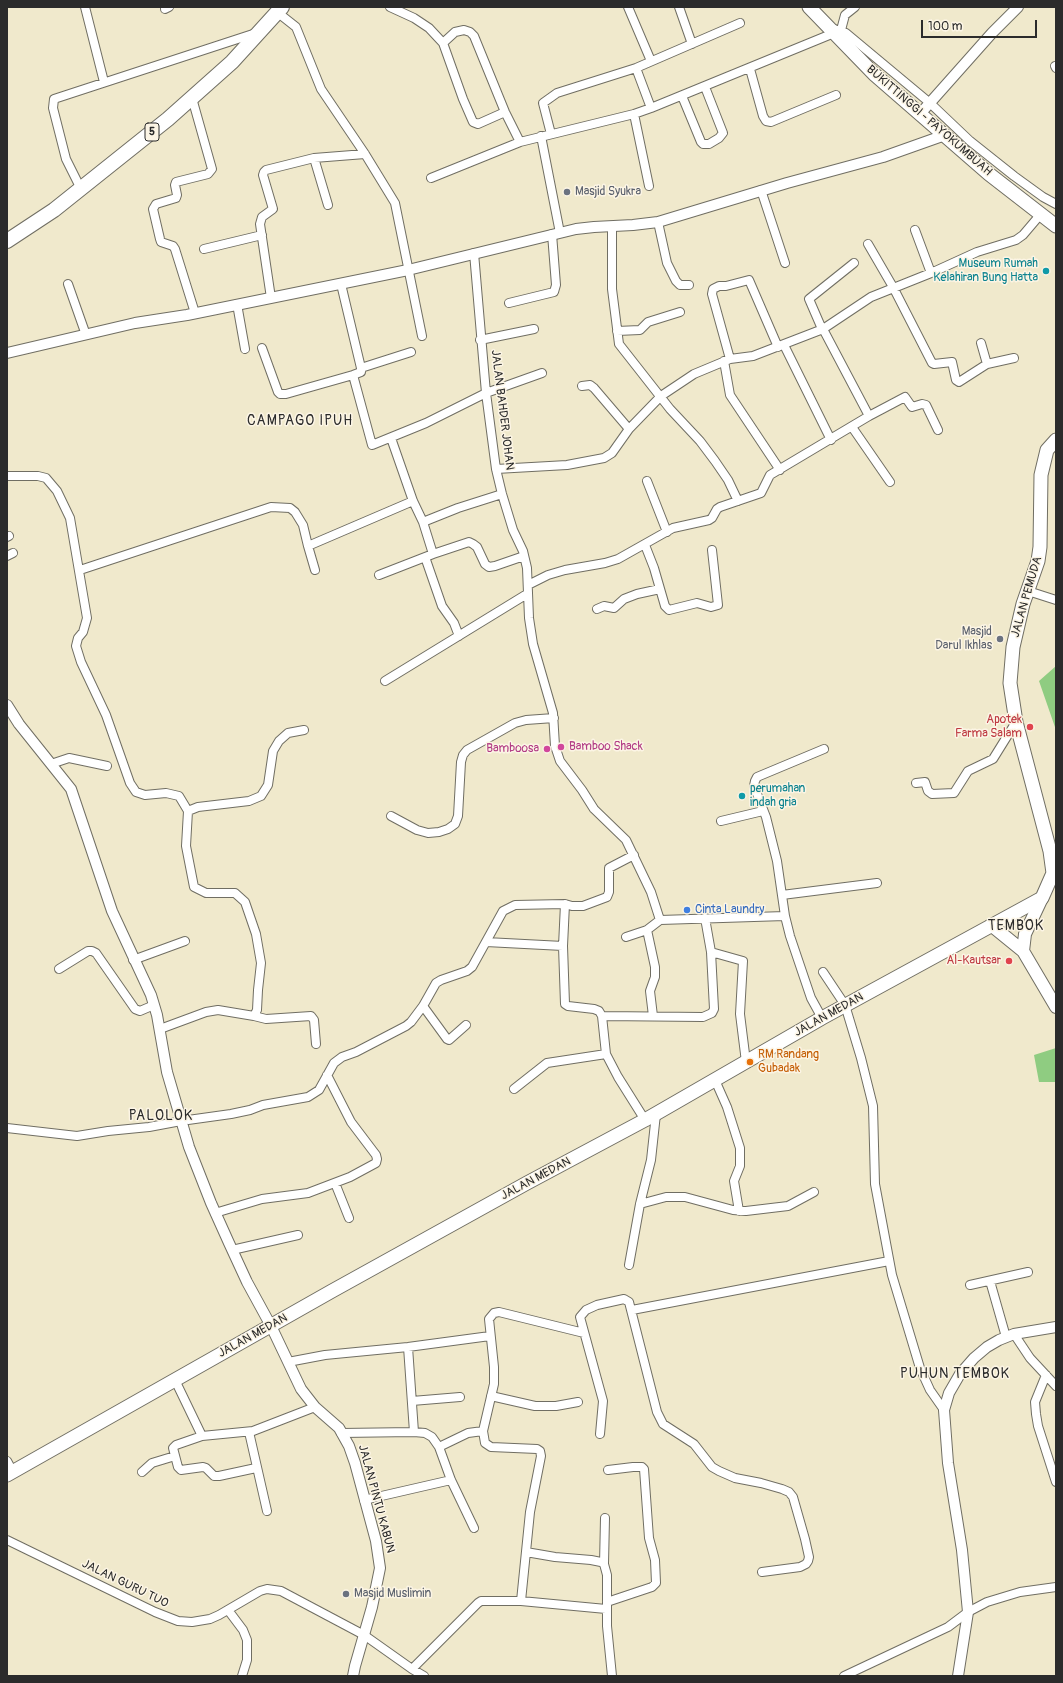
<!DOCTYPE html>
<html>
<head>
<meta charset="utf-8">
<style>
  body { margin:0 }
  #map { position:relative; width:1063px; height:1683px; overflow:hidden; background:#f0e9cc; font-family:Pangolin,sans-serif }
  canvas { display:block }
  .frame { position:absolute; inset:0; border:8px solid #2b2b2b; pointer-events:none }
  .scale { position:absolute; left:921px; top:20px; width:116px; height:18px; box-sizing:border-box; border:2px solid #2b2b2b; border-top:0; padding-left:5px; font-size:12px; line-height:14px; white-space:nowrap; color:#2b2b2b; -webkit-text-stroke:3px #fcf5e5; paint-order:stroke }
</style>
</head>
<body>
<div id="map">
<canvas width="1063" height="1683"></canvas>
<div class="frame"></div>
<div class="scale">100 m</div>
</div>
<script>
const ctx = document.querySelector('canvas').getContext('2d');
ctx.lineJoin = 'round';
function fill(path, color) { ctx.fillStyle = color; ctx.fill(path, 'evenodd'); }
const poly = rows => new Path2D(rows.map(r => 'M' + r).join(''));
function stroke(path, color, width, dash) { ctx.strokeStyle = color; ctx.lineWidth = width; ctx.lineCap = dash ? 'butt' : 'round'; ctx.setLineDash(dash || []); ctx.stroke(path); }
function label(font, color, halo, rows, align = 'center') {
  ctx.font = font + ' Pangolin,sans-serif'; ctx.lineWidth = 3; ctx.setLineDash([]); ctx.textBaseline = 'middle'; ctx.strokeStyle = halo; ctx.fillStyle = color; for (const [text, x, y, turn = 0] of rows) {
    ctx.save(); ctx.translate(x, y); ctx.rotate((+turn || 0) * Math.PI / 180); ctx.textAlign = isNaN(turn) ? turn : align; if (halo) ctx.strokeText(text, 0, 0); ctx.fillText(text, 0, 0); ctx.restore();
  }
}
const green = poly([
  [1056,666,1056,730,1039,681],
  [1056,1048,1056,1082,1039,1082,1034,1055]
]);
const minor = poly([
  [85,7,104,82],
  [165,7,165,9,169,7],
  [390,7,414,18,429,28,443,43,463,99,473,122,478,124,505,112],
  [628,7,651,61],
  [679,7,692,44],
  [277,12,296,27,321,89,365,154,395,203,422,336],
  [831,28,846,33,930,103,970,141,1014,176,1043,197,1056,204],
  [841,30,845,15,855,7],
  [443,43,455,32,464,30,470,32,474,36,505,112,520,142],
  [1055,66,1056,68],
  [636,68,651,108],
  [750,69,763,116,766,121,771,122,836,95],
  [682,96,701,142,703,144,709,144,719,138,723,133,705,87],
  [192,98,212,169,208,174,176,182,175,185,177,195,176,198,156,204,153,209,160,239,161,242,173,246,175,249,195,313],
  [634,114,649,186],
  [551,134,543,103,557,93,636,68,740,23],
  [541,136,560,233],
  [314,158,328,205],
  [431,178,520,142,634,114,651,108,834,33],
  [81,189,66,159,53,108,54,99,256,33],
  [761,190,785,263],
  [658,222,667,263,676,281,680,285,689,285],
  [612,226,612,289,619,344,670,409,700,441,715,461,728,480,738,501],
  [915,230,931,273],
  [868,244,893,287,932,363,934,364,952,362,956,380,959,382,987,364,1014,358],
  [204,249,262,235],
  [474,253,486,393,496,469,502,494,513,530,523,551,527,568,529,618,533,644,553,713,555,746,560,761,582,790,594,809,626,840,651,892,660,920,785,916],
  [68,284,86,335],
  [271,298,260,224,262,217,273,209,263,175,264,172,266,170,314,158,365,154],
  [509,303,554,292,556,285,552,234],
  [237,304,245,349],
  [822,329,809,299,854,263],
  [617,331,640,330,648,322,680,312],
  [480,340,534,329],
  [981,343,987,364],
  [784,345,831,440],
  [262,348,278,392,280,394,286,394,353,375,361,372,361,368,341,284],
  [730,359,712,294,713,289,719,286,726,286,749,280,778,347],
  [724,361,730,395,780,470],
  [361,368,411,352],
  [353,375,372,445,426,423,486,393,542,373],
  [582,386,590,385,594,388,629,429],
  [869,416,905,397,912,407,922,404,926,405,938,430],
  [852,427,890,482],
  [391,438,413,501,423,522,458,508,502,494],
  [496,469,567,465,604,458,612,453,629,429,661,396,694,374,730,359,753,356,823,329],
  [7,476,38,476,46,478,57,491,70,518,87,618,83,632,78,638,76,646,81,662,106,715,130,783,136,792,145,795,166,793,179,796,188,811,186,846,194,887,206,893,235,893,245,902,256,934,261,963,258,990,257,1010,254,1016,218,1010,206,1012,160,1029],
  [647,481,667,532],
  [423,522,433,554],
  [7,537,9,536],
  [645,545,654,568,665,606,669,610,697,603,711,607,718,605,712,550],
  [308,546,315,570],
  [7,556,13,553],
  [425,557,442,606,454,623,459,636],
  [80,570,271,507,290,508,295,512,303,525,308,546,413,501],
  [379,575,433,554,469,542,473,544,477,547,485,564,489,567,495,566,524,556],
  [528,585,548,575,565,570,605,563,618,559,673,528,709,520,712,518,717,509,720,507,761,493,770,475,869,416,823,329,871,297,931,273,977,252,1016,240,1023,235,1040,215],
  [1028,591,1056,600],
  [597,609,604,606,614,608,624,599,637,594,660,589],
  [385,681,527,594],
  [51,764,69,758,107,766],
  [916,783,925,782,928,791,932,794,954,793,968,771,993,759,1016,722],
  [188,811,198,807,249,801,261,796,268,785,273,751,279,741,288,733,304,730],
  [391,816,417,830,428,833,439,832,448,829,455,824,458,816,461,762,463,755,467,750,515,723,526,720,554,718],
  [721,821,763,811],
  [782,895,877,883],
  [565,904,563,946,565,1004,568,1006,594,1009,599,1011,602,1016,606,1054,618,1077,645,1120],
  [647,930,655,967,655,977,650,991,653,1016],
  [626,937,647,930,660,920],
  [486,942,563,946],
  [711,952,743,961,740,1014,746,1062],
  [133,960,185,941],
  [59,969,88,951,92,951,96,953,135,1009,140,1011,154,1005],
  [823,972,845,1005,861,1058,873,1106,875,1184,892,1275,920,1368,930,1390,944,1410],
  [423,1006,447,1039,449,1040,466,1025],
  [254,1016,266,1019,311,1016,314,1020,316,1044],
  [602,1016,703,1017,712,1013,714,1009,711,952,705,918],
  [822,1018,811,998,790,936,785,916,777,861,766,817,754,786,755,781,757,777,824,749],
  [715,1080,727,1107,740,1148,740,1166,734,1181,739,1211],
  [514,1089,547,1063,606,1054],
  [180,1116,188,1120,231,1114,250,1110,263,1105,308,1097,319,1090,334,1063,342,1057,356,1052,406,1026,411,1022,423,1006,436,983,441,980,467,971,472,967,503,911,515,905,565,904,572,906,583,906,607,897,609,892,609,868,634,855],
  [7,1128,77,1136,108,1131,149,1127,181,1121],
  [335,1183,349,1218],
  [640,1204,666,1197,685,1197,733,1210,746,1211,788,1206,814,1192],
  [215,1213,262,1199,308,1193,350,1177,376,1163,377,1159,376,1155,351,1122,327,1075],
  [232,1250,298,1235],
  [629,1265,640,1204,651,1160,656,1114],
  [990,1281,1006,1337],
  [970,1285,1028,1272],
  [632,1310,889,1261],
  [1014,1334,1030,1358,1056,1386],
  [408,1347,414,1432],
  [288,1362,325,1355,408,1347,490,1336],
  [1046,1375,1035,1402,1036,1414,1038,1426,1056,1482],
  [175,1380,202,1436],
  [491,1396,535,1406,556,1406,578,1402],
  [412,1401,460,1397],
  [249,1432,267,1511],
  [341,1433,414,1432,425,1433,432,1437,439,1447,451,1480,474,1528],
  [600,1434,603,1401,580,1317,586,1310,597,1305,624,1299,629,1302,657,1412,663,1424,694,1444,712,1467,719,1471,735,1478,761,1483,782,1489,789,1492,793,1497,805,1539,809,1557,808,1561,806,1564,800,1567,762,1572],
  [439,1447,468,1433,483,1431],
  [7,1461,13,1472],
  [256,1468,219,1476,214,1476,206,1468,203,1467,181,1470,178,1467,173,1448,176,1445,202,1436,253,1431,315,1407],
  [142,1472,152,1463,175,1456],
  [364,1500,451,1480],
  [7,1540,155,1612,178,1621,192,1622,210,1619,219,1615,260,1591,267,1589,281,1591,364,1635,412,1669,424,1676],
  [526,1552,555,1557,591,1560,601,1562,604,1564,607,1575,607,1626,612,1676],
  [604,1564,605,1518],
  [521,1601,530,1512,541,1456,540,1451,537,1449,491,1447,485,1443,483,1431,494,1384,494,1367,489,1319,494,1313,499,1312,584,1333],
  [607,1602,652,1587,656,1583,655,1560,649,1538,644,1469,642,1467,633,1467,608,1470],
  [228,1610,243,1630,247,1640,247,1660,242,1676],
  [412,1669,478,1603,481,1601,521,1601,606,1609],
  [844,1676,948,1627,968,1612,987,1602,1020,1592,1056,1587]
]);
const tertiary = poly([
  [920,114,992,33,1018,7],
  [7,353,135,323,187,315,408,270,576,229,594,227,633,225,658,222,787,183,883,157,945,135],
  [7,705,19,724,71,789,112,911,151,995,157,1015,167,1072,189,1147,211,1203,229,1243,247,1282,271,1326,301,1389,315,1407,339,1428,349,1446,355,1463,376,1541,380,1568,372,1607,355,1666,353,1676],
  [958,1676,968,1612,962,1550,948,1463,944,1410,949,1393,960,1374,974,1358,987,1347,999,1340,1014,1334,1056,1327]
]);
const secondary = poly([
  [991,925,1023,951,1056,1007],
  [1023,951,1025,934,1042,898]
]);
const primary = poly([
  [809,7,874,74,989,174,1056,226],
  [7,1475,332,1291,527,1183,645,1120,822,1018,1042,898,1053,873,1050,851,1016,722,1010,683,1013,647,1023,604,1038,561,1040,547,1041,475,1047,450,1056,440]
]);
const trunk = poly([
  [7,241,54,210,168,119,232,62,282,7]
]);
const markers = [
  [567,192,4,"#6b7280"],
  [1046,271,4,"#0f9aa8"],
  [1000,639,4,"#6b7280"],
  [1030,727,4,"#e0444e"],
  [561,747,4,"#d1479c"],
  [547,749,4,"#d1479c"],
  [742,796,4,"#0f9aa8"],
  [687,910,4,"#3f7fe0"],
  [1009,961,4,"#e0444e"],
  [750,1062,4,"#e8710a"],
  [346,1594,4,"#6b7280"]
];
const shields = [
  [152,132,14]
];
const shieldNames = [
  ["5",152,132]
];
const streetNames = [
  ["BUKITTINGGI - PAYOKUMBUAH",929,121,41],
  ["JALAN BAHDER JOHAN",502,410,83],
  ["JALAN PEMUDA",1027,597,-74],
  ["JALAN MEDAN",829,1015,-29],
  ["JALAN MEDAN",536,1179,-28],
  ["JALAN MEDAN",253,1336,-29],
  ["JALAN PINTU KABUN",376,1499,75],
  ["JALAN GURU TUO",125,1584,26]
];
const worshipNames = [
  ["Masjid Syukra",575,192],
  ["Masjid",992,632,"right"],
  ["Darul Ikhlas",992,646,"right"],
  ["Masjid Muslimin",354,1594]
];
const cultureNames = [
  ["Museum Rumah",1038,264],
  ["Kelahiran Bung Hatta",1038,278],
  ["perumahan",750,789,"left"],
  ["indah gria",750,803,"left"]
];
const healthNames = [
  ["Apotek",1022,720],
  ["Farma Salam",1022,734],
  ["Al-Kautsar",1001,961]
];
const hotelNames = [
  ["Bamboo Shack",569,747],
  ["Bamboosa",539,749,"right"]
];
const shopNames = [
  ["Cinta Laundry",695,910]
];
const foodNames = [
  ["RM Randang",758,1055],
  ["Gubadak",758,1069]
];
const quarterNames = [
  ["CAMPAGO IPUH",300,421],
  ["TEMBOK",1016,926],
  ["PALOLOK",161,1116],
  ["PUHUN TEMBOK",955,1374]
];
fill(green, '#8fcc81');
stroke(minor, '#706e63', 10);
stroke(tertiary, '#706e63', 12);
stroke(secondary, '#706e63', 14);
stroke(primary, '#706e63', 15);
stroke(trunk, '#706e63', 16);
stroke(minor, '#fff', 8);
stroke(tertiary, '#fff', 10);
stroke(secondary, '#fff', 12);
stroke(primary, '#fff', 13);
stroke(trunk, '#fff', 14);
for (const [x, y, r, color] of markers) { const dot = new Path2D(); dot.arc(x, y, r, 0, 2 * Math.PI); ctx.fillStyle = color; ctx.fill(dot); stroke(dot, '#fcf5e5', 1.5); }
for (const [x, y, w] of shields) { const box = new Path2D(); box.roundRect(x - w / 2, y - 9, w, 18, 3); ctx.fillStyle = '#fcf5e5'; ctx.fill(box); stroke(box, '#2b2b2b', 1); }
label('bold 11px', '#2b2b2b', null, shieldNames);
label('12px', '#2b2b2b', '#fcf5e5', streetNames);
label('12px', '#5b616d', '#fcf5e5', worshipNames, 'left');
label('12px', '#0d838f', '#fcf5e5', cultureNames, 'right');
label('12px', '#be3a42', '#fcf5e5', healthNames, 'right');
label('12px', '#b23c85', '#fcf5e5', hotelNames, 'left');
label('12px', '#366cbe', '#fcf5e5', shopNames, 'left');
label('12px', '#c56008', '#fcf5e5', foodNames, 'left');
ctx.letterSpacing = '1px';
label('14px', '#2b2b2b', '#fcf5e5', quarterNames);
ctx.letterSpacing = '0px';
</script>
</body>
</html>
